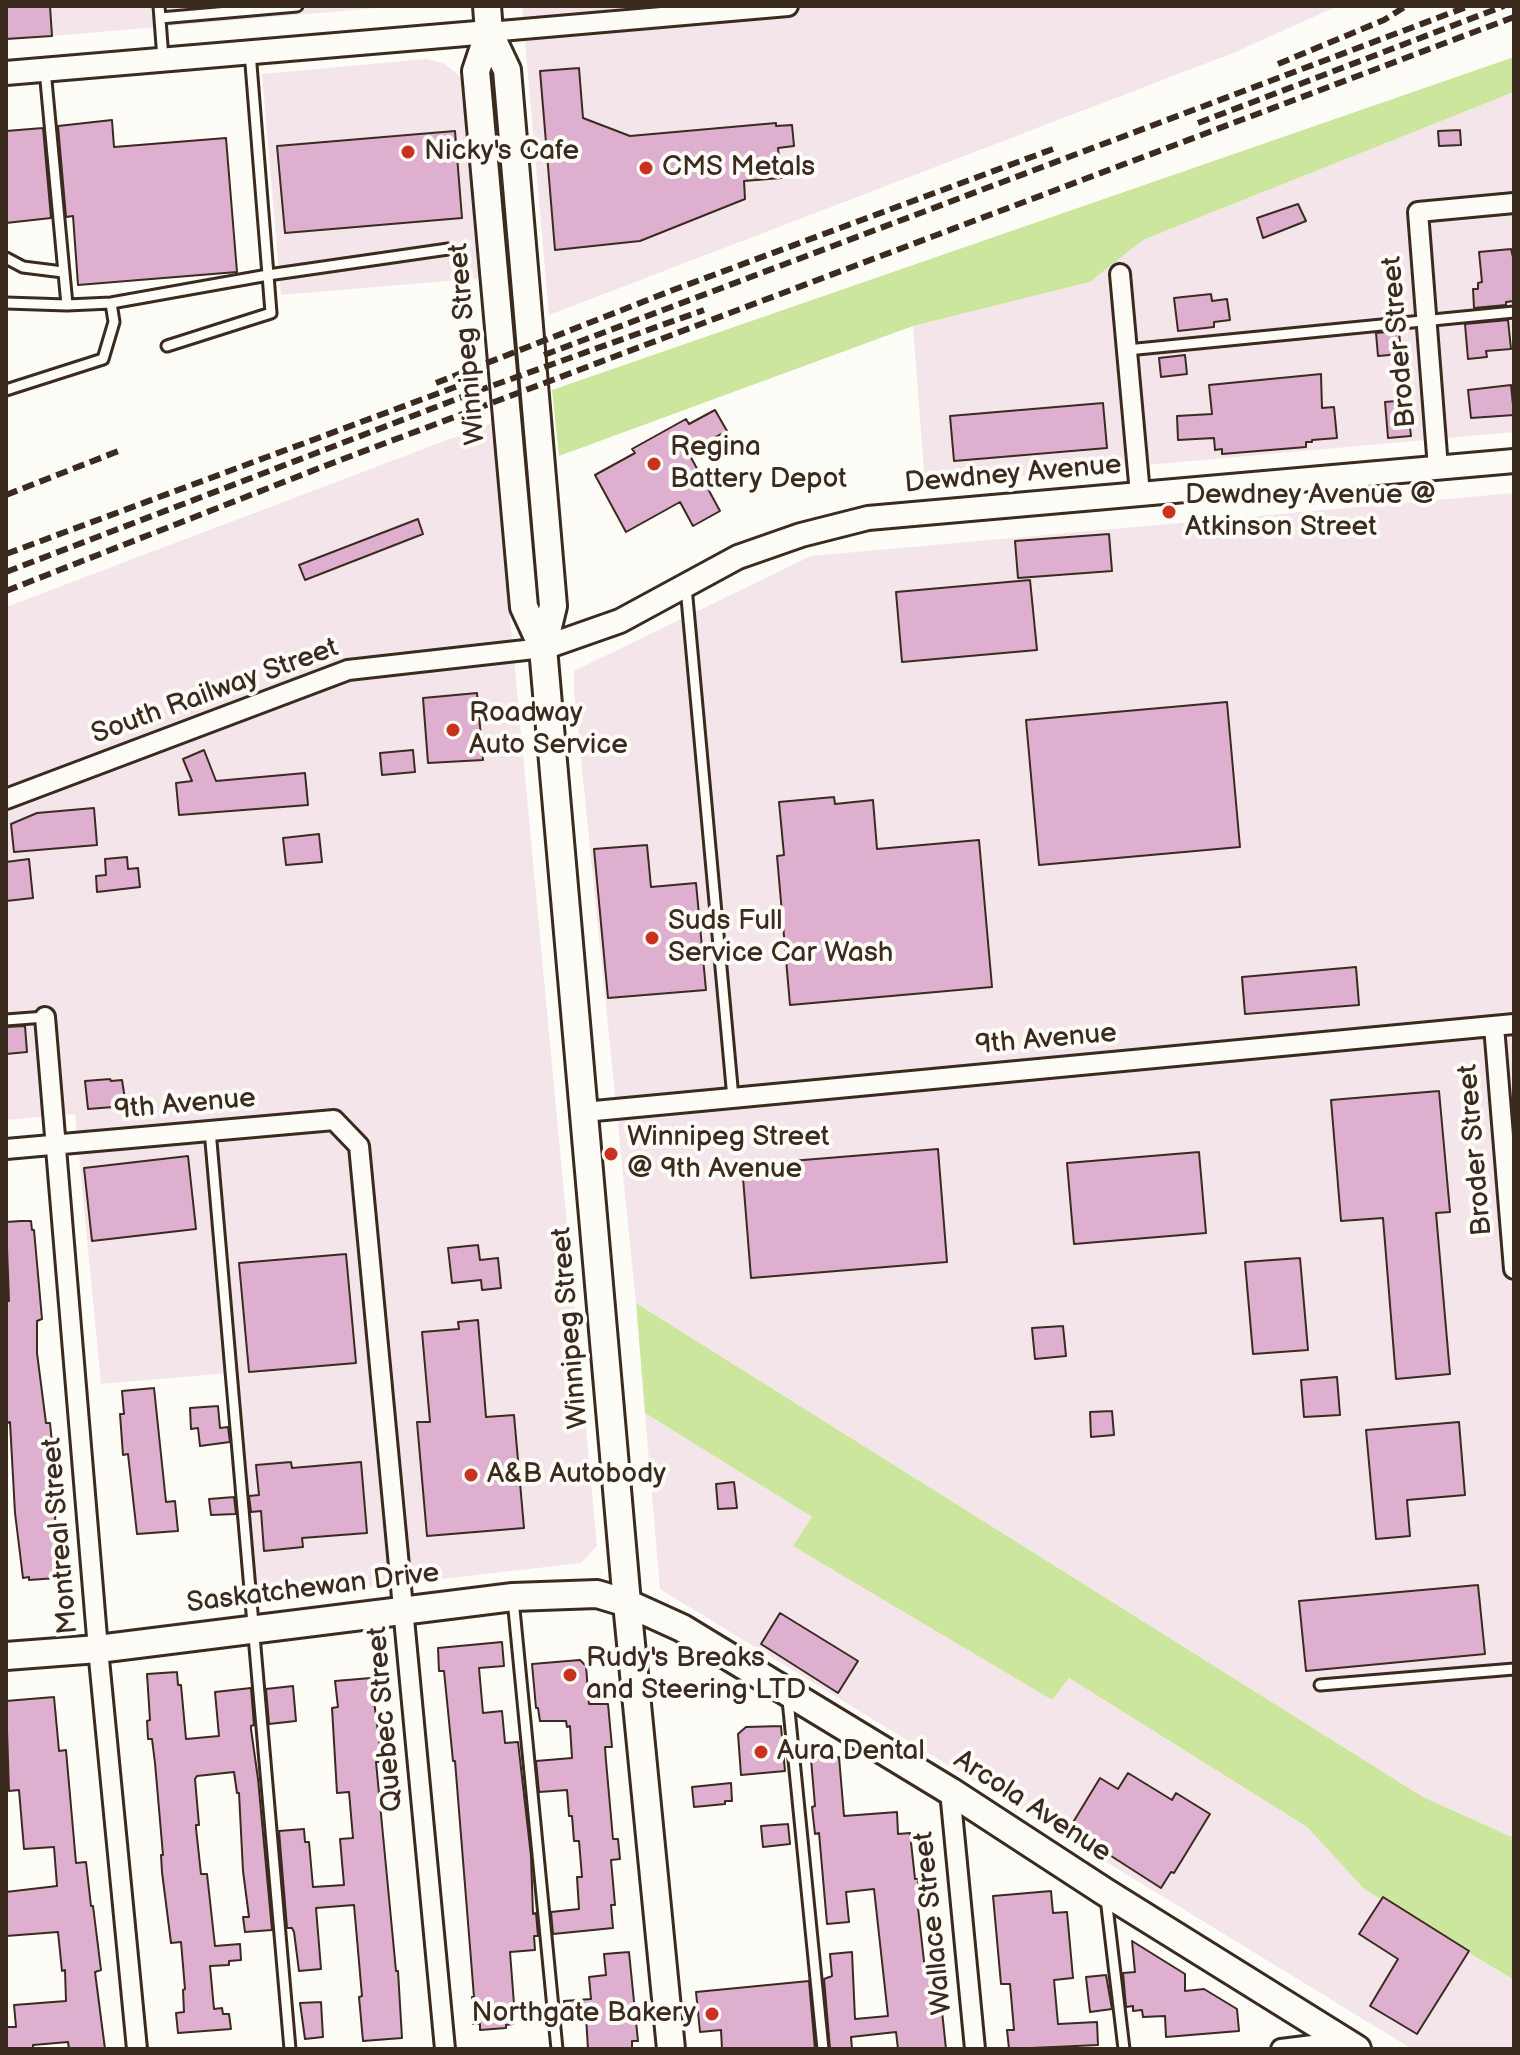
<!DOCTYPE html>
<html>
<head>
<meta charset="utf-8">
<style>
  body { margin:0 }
  #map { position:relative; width:1520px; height:2055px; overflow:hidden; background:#fdfcf7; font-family:"Balsamiq Sans",sans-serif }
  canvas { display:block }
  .frame { position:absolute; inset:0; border:8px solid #3b2a1e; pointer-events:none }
</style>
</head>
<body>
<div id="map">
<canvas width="1520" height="2055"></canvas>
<div class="frame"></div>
</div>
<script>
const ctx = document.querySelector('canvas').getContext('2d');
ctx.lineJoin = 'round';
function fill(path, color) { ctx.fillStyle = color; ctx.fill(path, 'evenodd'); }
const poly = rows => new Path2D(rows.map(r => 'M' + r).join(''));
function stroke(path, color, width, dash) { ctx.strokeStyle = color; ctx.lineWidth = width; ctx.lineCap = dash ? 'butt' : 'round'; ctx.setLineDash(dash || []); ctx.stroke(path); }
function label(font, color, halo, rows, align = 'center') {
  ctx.font = font + ' "Balsamiq Sans",sans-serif'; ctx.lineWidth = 8; ctx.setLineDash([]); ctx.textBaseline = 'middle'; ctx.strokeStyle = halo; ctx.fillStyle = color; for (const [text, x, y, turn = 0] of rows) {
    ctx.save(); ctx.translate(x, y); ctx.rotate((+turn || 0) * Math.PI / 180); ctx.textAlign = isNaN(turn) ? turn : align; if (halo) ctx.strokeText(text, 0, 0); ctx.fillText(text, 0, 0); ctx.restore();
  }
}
const built = poly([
  [6,6,400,6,6,40],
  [522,6,1338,6,1233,53,549,315],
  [426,59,443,63,455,72,462,79,466,89,482,278,281,295,262,74],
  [1514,92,1514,432,925,485,913,326,1090,282,1143,240],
  [492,423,597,1546,581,1563,249,1601,229,1373,101,1384,75,1114,6,1120,6,607],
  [1514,493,1514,1838,1423,1797,636,1303,574,690,574,671,811,556],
  [645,1413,812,1517,794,1546,1052,1700,1069,1678,1307,1827,1364,1889,1514,1980,1514,2049,1412,2049,660,1589]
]);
const green = poly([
  [1514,57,1514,92,1143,240,1090,282,913,326,559,456,552,390],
  [636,1303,1423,1797,1514,1838,1514,1980,1364,1889,1307,1827,1069,1678,1052,1700,793,1546,812,1517,645,1413]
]);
const building = poly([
  [6,6,50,6,52,36,6,39,6,6],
  [579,68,583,118,630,136,776,123,776,126,792,125,794,146,778,148,781,178,744,181,745,199,640,241,555,250,540,71,579,68],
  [112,120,114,147,226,138,237,272,78,285,73,216,66,217,58,126,112,120],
  [43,128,51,218,6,223,6,131,43,128],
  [1460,130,1461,145,1439,146,1438,131,1460,130],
  [455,131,462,218,285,233,277,146,455,131],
  [1298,204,1306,221,1263,238,1257,218,1298,204],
  [1511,249,1514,261,1514,301,1506,302,1506,305,1474,308,1473,289,1478,289,1478,283,1482,282,1479,252,1511,249],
  [1211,294,1212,301,1227,299,1230,320,1214,322,1214,327,1178,331,1174,298,1211,294],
  [1508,320,1511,349,1486,351,1487,357,1468,359,1465,324,1508,320],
  [1399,331,1401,354,1378,356,1376,333,1399,331],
  [1185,355,1187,374,1161,377,1159,358,1185,355],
  [1321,374,1322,408,1334,407,1337,438,1312,440,1312,442,1306,442,1306,447,1222,454,1222,449,1215,450,1214,438,1178,440,1177,416,1212,414,1209,385,1321,374],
  [1511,385,1514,415,1471,418,1468,390,1511,385],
  [1407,400,1411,436,1388,438,1385,402,1407,400],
  [1103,403,1107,448,954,461,950,416,1103,403],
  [715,410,727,431,688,452,720,511,693,526,680,502,626,532,595,475,635,453,632,449,686,419,689,424,715,410],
  [418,519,423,534,305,580,299,565,418,519],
  [1109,534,1112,571,1018,578,1015,541,1109,534],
  [1030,580,1037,650,902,662,896,592,1030,580],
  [477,693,483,760,428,763,423,698,477,693],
  [1227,702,1240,847,1039,865,1026,720,1227,702],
  [204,750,216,781,305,773,308,805,179,815,176,783,192,781,183,759,204,750],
  [413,750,415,772,382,775,380,753,413,750],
  [834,797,835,804,873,800,877,849,979,840,992,987,790,1005,777,856,784,855,779,802,834,797],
  [94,808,97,845,14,852,11,824,37,813,94,808],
  [319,834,322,862,286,865,283,838,319,834],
  [647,845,651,887,696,883,706,990,608,998,594,849,647,845],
  [127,857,128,869,138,868,140,887,97,892,96,876,106,875,105,859,127,857],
  [29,859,33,898,6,901,6,862,29,859],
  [1356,967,1359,1005,1245,1014,1242,977,1356,967],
  [25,1026,27,1052,6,1054,6,1027,25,1026],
  [110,1079,111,1081,122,1080,126,1106,88,1109,85,1081,110,1079],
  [1439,1091,1450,1212,1436,1213,1450,1374,1396,1379,1383,1218,1341,1221,1331,1100,1439,1091],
  [938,1149,947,1262,751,1278,742,1165,938,1149],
  [1199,1152,1206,1233,1074,1244,1067,1163,1199,1152],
  [188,1156,196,1229,92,1241,84,1168,188,1156],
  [21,1221,31,1221,32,1230,34,1230,42,1319,37,1321,37,1353,46,1423,50,1423,59,1510,55,1511,57,1578,29,1580,29,1577,23,1578,15,1513,10,1422,6,1423,6,1301,9,1301,6,1222,21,1221],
  [478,1245,480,1260,498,1258,501,1288,482,1290,481,1280,452,1283,448,1248,478,1245],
  [346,1254,356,1363,249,1372,239,1263,346,1254],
  [1300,1258,1308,1350,1253,1354,1245,1262,1300,1258],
  [478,1320,486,1417,514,1415,524,1528,427,1536,417,1422,430,1422,422,1332,459,1329,458,1322,478,1320],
  [1063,1326,1066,1356,1035,1359,1032,1328,1063,1326],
  [1337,1377,1340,1415,1304,1417,1301,1380,1337,1377],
  [154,1388,166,1502,175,1501,178,1531,137,1534,128,1454,123,1455,120,1414,124,1414,122,1391,154,1388],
  [218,1406,220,1428,228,1427,230,1442,200,1446,198,1428,191,1429,190,1408,218,1406],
  [1112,1411,1114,1435,1091,1437,1090,1412,1112,1411],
  [1459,1422,1465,1495,1407,1500,1410,1536,1376,1539,1366,1430,1459,1422],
  [291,1462,292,1468,361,1462,367,1533,302,1538,303,1547,264,1551,261,1511,251,1512,249,1496,259,1495,256,1465,291,1462],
  [734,1482,737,1508,718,1509,716,1484,734,1482],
  [234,1497,236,1514,211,1515,209,1499,234,1497],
  [1478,1585,1485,1654,1306,1671,1299,1601,1478,1585],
  [780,1613,858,1661,838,1693,761,1644,780,1613],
  [502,1642,504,1666,479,1668,483,1713,502,1711,505,1743,518,1742,531,1856,533,1914,536,1913,538,1936,534,1936,535,1950,510,1952,514,2004,512,2004,513,2024,506,2025,506,2028,480,2030,480,2024,473,2024,472,1997,474,1997,455,1761,453,1761,444,1671,439,1671,438,1648,502,1642],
  [580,1660,586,1666,589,1704,608,1704,612,1747,605,1747,606,1761,613,1839,618,1839,620,1859,611,1860,615,1905,611,1905,613,1928,553,1934,551,1912,579,1909,577,1877,582,1877,579,1841,574,1841,572,1816,569,1816,567,1790,539,1792,536,1761,572,1758,570,1726,567,1727,566,1721,540,1721,538,1708,536,1708,532,1664,580,1660],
  [177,1672,178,1685,181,1685,186,1739,219,1736,215,1692,251,1688,254,1725,251,1726,251,1729,258,1779,272,1930,245,1932,243,1917,249,1917,243,1871,239,1793,237,1793,234,1772,197,1776,195,1779,199,1825,196,1825,196,1828,201,1874,207,1874,215,1946,240,1944,241,1960,229,1961,229,1965,210,1966,214,2009,222,2008,223,2014,229,2014,231,2029,178,2033,176,2013,184,2012,183,1990,185,1989,181,1942,171,1943,162,1872,161,1855,163,1855,155,1763,152,1739,148,1739,147,1721,150,1720,147,1674,177,1672],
  [371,1678,382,1762,376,1762,396,1971,398,1971,402,2038,363,2041,359,1997,362,1996,354,1905,316,1908,321,1969,299,1971,294,1932,292,1928,287,1928,279,1831,304,1829,305,1842,309,1842,313,1887,344,1885,340,1839,353,1838,349,1792,337,1793,332,1708,338,1707,335,1681,371,1678],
  [293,1686,296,1721,269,1724,266,1689,293,1686],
  [54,1697,59,1751,66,1750,76,1863,86,1862,91,1906,93,1906,101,1970,95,1972,105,2049,69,2049,68,2042,33,2045,33,2049,6,2049,6,2027,16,2027,14,2005,66,2001,65,1970,62,1971,58,1932,6,1936,6,1892,57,1886,54,1847,24,1849,19,1790,9,1791,6,1701,54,1697],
  [781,1726,785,1771,741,1775,738,1734,746,1727,781,1726],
  [839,1757,844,1816,897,1812,898,1834,910,1833,915,1879,918,1879,918,1882,920,1898,917,1899,925,1970,931,1970,934,2012,942,2011,946,2049,898,2049,896,2032,851,2037,852,2049,830,2049,824,1979,832,1976,830,1954,852,1952,855,2019,888,2016,874,1889,846,1892,849,1922,827,1924,819,1833,815,1834,812,1807,815,1806,811,1759,839,1757],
  [1128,1773,1172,1800,1176,1793,1210,1814,1174,1873,1171,1872,1161,1888,1069,1829,1100,1778,1118,1789,1128,1773],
  [731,1783,732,1801,725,1801,725,1804,694,1807,692,1787,731,1783],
  [788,1824,790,1844,763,1847,761,1826,788,1824],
  [1051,1891,1053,1913,1067,1912,1073,1978,1054,1980,1058,2024,1097,2022,1098,2045,1009,2049,1007,2030,1014,2030,1010,1984,1001,1984,993,1896,1051,1891],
  [1383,1897,1469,1951,1417,2034,1370,2006,1398,1959,1359,1934,1383,1897],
  [1132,1941,1185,1974,1185,1991,1204,1989,1237,2009,1239,2031,1166,2037,1165,2016,1143,2017,1142,2010,1133,2011,1133,2006,1126,2007,1123,1973,1135,1972,1132,1941],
  [629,1952,638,2041,632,2041,632,2049,588,2049,586,2017,566,2019,564,2001,591,1999,589,1977,606,1975,604,1954,629,1952],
  [1106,1975,1112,2009,1090,2012,1086,1977,1106,1975],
  [809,1981,815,2049,722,2049,721,2030,700,2032,696,1992,809,1981],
  [321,2002,323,2037,305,2039,300,2003,321,2002]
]);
const service = poly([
  [159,6,163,59],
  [160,18,297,6],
  [250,52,268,275,448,249],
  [45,70,67,305,111,303,268,275,271,313,167,346],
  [6,258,23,267,63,272],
  [6,303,67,305],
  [1127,350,1514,312],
  [6,390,103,359,114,322,111,303],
  [686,587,733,1098],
  [6,1020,45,1017],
  [210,1130,290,2049],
  [513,1599,557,2049],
  [1320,1685,1514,1669],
  [788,1700,823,2049],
  [1106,1898,1124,2049]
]);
const minor = poly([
  [489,32,788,6],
  [1120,274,1140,494],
  [1438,468,1418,212,1514,203],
  [6,799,348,670,543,648],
  [45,1017,98,1649,137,2049],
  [1494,1026,1514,1269],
  [584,1112,1514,1024],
  [6,1149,334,1120,359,1146,445,2049],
  [950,1791,975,2049],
  [1281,2049,1345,2041]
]);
const tertiary = poly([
  [6,73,489,32],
  [543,648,620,621,738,557,801,535,868,518,1514,461]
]);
const secondary = poly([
  [487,6,489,32,507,70,553,606,543,648,627,1603,671,2049],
  [489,32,476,71,524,607,543,648],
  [6,1656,98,1649,513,1597,597,1594,627,1603,682,1628,950,1791,1105,1892,1357,2049]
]);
const rail = poly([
  [1278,64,1384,20,1406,6],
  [1198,123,1504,6],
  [544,355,1469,6],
  [436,383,673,290,1053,149],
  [6,495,121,450],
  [6,554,458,386],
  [6,572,483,389,704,310],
  [6,591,322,467,1514,17]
]);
const markers = [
  [408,152,8,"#c8321e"],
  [646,168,8,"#c8321e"],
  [654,464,8,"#c8321e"],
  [1169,512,8,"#c8321e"],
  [453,730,8,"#c8321e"],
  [652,938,8,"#c8321e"],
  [611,1154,8,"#c8321e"],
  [471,1475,8,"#c8321e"],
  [570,1675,8,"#c8321e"],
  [761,1752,8,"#c8321e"],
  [712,2014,8,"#c8321e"]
];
const poiNames = [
  ["Nicky's Cafe",424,152],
  ["CMS Metals",662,168],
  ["Regina",670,448],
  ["Battery Depot",670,480],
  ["Dewdney Avenue @",1185,496],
  ["Atkinson Street",1185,528],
  ["Roadway",469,714],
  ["Auto Service",469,746],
  ["Suds Full",668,922],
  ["Service Car Wash",668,954],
  ["Winnipeg Street",627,1138],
  ["@ 9th Avenue",627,1170],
  ["A&B Autobody",487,1475],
  ["Rudy's Breaks",586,1659],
  ["and Steering LTD",586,1691],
  ["Aura Dental",777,1752],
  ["Northgate Bakery",696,2014,"right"]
];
const streetNames = [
  ["Broder Street",1400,342,-95],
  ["Winnipeg Street",468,344,-95],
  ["Dewdney Avenue",1013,475,-5],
  ["South Railway Street",215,692,-20],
  ["9th Avenue",1046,1040,-5],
  ["9th Avenue",185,1105,-5],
  ["Broder Street",1476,1150,-95],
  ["Winnipeg Street",571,1328,-95],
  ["Montreal Street",61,1536,-95],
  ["Saskatchewan Drive",313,1589,-7],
  ["Quebec Street",386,1719,-95],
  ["Arcola Avenue",1032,1807,33],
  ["Wallace Street",934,1923,-96]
];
fill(built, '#f4e5eb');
fill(green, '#cce79d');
fill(building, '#dfafcf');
stroke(building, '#3b2a1e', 2);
stroke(service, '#3b2a1e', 15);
stroke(minor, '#3b2a1e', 24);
stroke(tertiary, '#3b2a1e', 28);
stroke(secondary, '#3b2a1e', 32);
stroke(service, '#fdfcf7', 9);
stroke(minor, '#fdfcf7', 18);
stroke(tertiary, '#fdfcf7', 22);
stroke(secondary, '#fdfcf7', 26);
stroke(rail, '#3b2a1e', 6, [12, 6]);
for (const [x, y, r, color] of markers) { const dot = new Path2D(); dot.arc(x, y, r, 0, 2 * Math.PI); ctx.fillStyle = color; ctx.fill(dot); stroke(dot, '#fdfcf7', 3); }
label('28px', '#3b2a1e', '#fdfcf7', poiNames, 'left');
label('28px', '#3b2a1e', '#fdfcf7', streetNames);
</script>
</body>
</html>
